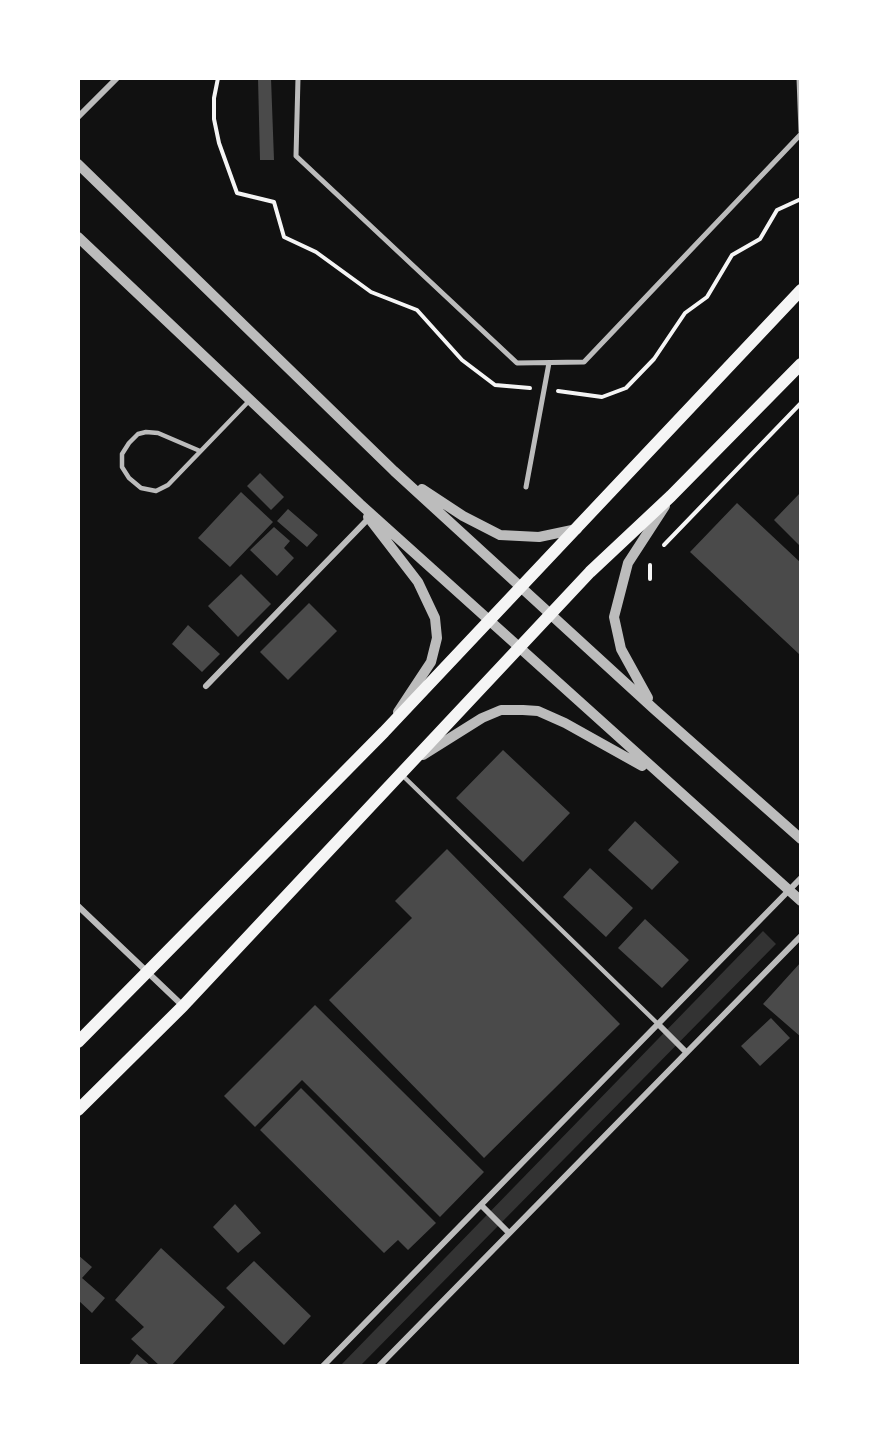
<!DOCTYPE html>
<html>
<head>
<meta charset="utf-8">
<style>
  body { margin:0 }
  #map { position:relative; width:879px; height:1444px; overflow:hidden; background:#111; font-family:"PT Sans Narrow",sans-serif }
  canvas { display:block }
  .frame { position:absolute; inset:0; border:80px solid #fff; pointer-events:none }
</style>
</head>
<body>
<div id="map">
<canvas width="879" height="1444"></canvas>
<div class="frame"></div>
</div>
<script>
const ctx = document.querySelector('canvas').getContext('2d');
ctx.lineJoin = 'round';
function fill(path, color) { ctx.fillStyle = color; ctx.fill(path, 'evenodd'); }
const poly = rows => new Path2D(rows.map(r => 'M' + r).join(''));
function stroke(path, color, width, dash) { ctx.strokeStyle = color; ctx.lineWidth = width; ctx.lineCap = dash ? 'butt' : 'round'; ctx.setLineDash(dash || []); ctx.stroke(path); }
const water = poly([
  [763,931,776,944,360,1366,340,1366]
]);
const building = poly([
  [258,78,271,78,274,160,260,160],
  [260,473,284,497,271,510,247,486],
  [241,492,273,522,230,567,198,538],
  [801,492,801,547,774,520],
  [737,503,801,563,799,654,690,552],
  [288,509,318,535,307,547,277,521],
  [274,527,290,541,284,548,294,558,277,576,250,550],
  [241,574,271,604,238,637,208,606],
  [309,603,337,631,288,680,260,652],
  [188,625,220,654,202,672,172,644],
  [503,750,570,813,523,862,456,798],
  [635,821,679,862,652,890,608,850],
  [447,849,620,1024,484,1158,329,1000,412,918,395,901],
  [590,868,633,908,606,937,563,897],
  [645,919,689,960,662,988,618,948],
  [801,962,801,1037,763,1004],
  [315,1005,484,1172,440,1217,302,1080,255,1127,224,1096],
  [771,1018,790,1038,760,1066,741,1046],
  [301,1088,436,1223,408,1250,398,1240,384,1253,260,1130],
  [235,1204,261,1233,238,1253,213,1227],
  [161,1248,225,1307,171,1366,160,1366,131,1339,144,1327,115,1300],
  [78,1255,92,1267,82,1278,105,1298,92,1313,78,1300],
  [254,1261,311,1316,284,1345,226,1288],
  [137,1354,151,1366,128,1366]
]);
const path = poly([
  [218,78,214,98,214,119,219,143,237,193,274,202,284,237,316,252,371,292,417,310,462,360,495,385,530,388],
  [558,391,602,397,626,388,654,359,685,313,707,297,732,255,760,239,777,210,801,199],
  [664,545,801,403],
  [650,579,650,565]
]);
const service = poly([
  [200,451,158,433,146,432,138,434,129,443,122,454,122,467,129,478,141,488,156,491,168,485,249,401],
  [402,775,658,1024]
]);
const pedestrian = poly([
  [298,78,296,156,517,363,584,362,801,134],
  [799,78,801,132],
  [526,487,549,363]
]);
const minor = poly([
  [78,117,117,78],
  [206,686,369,518],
  [78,906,183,1006],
  [658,1024,686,1052],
  [482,1206,509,1233],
  [323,1366,801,878],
  [379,1366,801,936]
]);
const tertiary = poly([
  [78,164,394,471,654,709,801,839],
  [78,237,360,504,801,901],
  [422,489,463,516,500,535,539,537,577,529],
  [368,517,418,582,435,618,437,638,431,662,398,712],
  [648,698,621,649,614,617,628,563,665,506],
  [423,755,482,718,501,710,523,710,538,711,565,723,642,766]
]);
const secondary = poly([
  [78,1042,384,732,801,290],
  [78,1110,183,1006,590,572,671,496,801,364]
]);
fill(water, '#333');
fill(building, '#4a4a4a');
stroke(path, '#f5f5f5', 4);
stroke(service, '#bcbcbc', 4.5);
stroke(pedestrian, '#bcbcbc', 5);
stroke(minor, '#bcbcbc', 6);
stroke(tertiary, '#bcbcbc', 10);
stroke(secondary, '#f5f5f5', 12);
</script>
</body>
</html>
